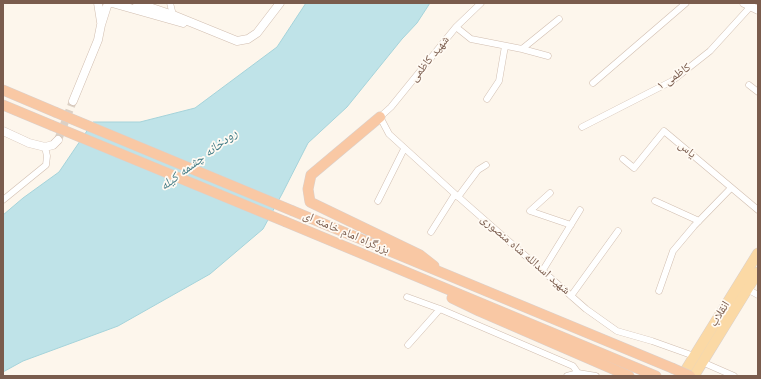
<!DOCTYPE html>
<html>
<head>
<meta charset="utf-8">
<style>
  body { margin:0 }
  #map { position:relative; width:761px; height:379px; overflow:hidden; background:#fdf6ec; font-family:Poppins,sans-serif }
  canvas { display:block }
  .frame { position:absolute; inset:0; border:4px solid #7a5c4d; pointer-events:none }
</style>
</head>
<body>
<div id="map">
<canvas width="761" height="379"></canvas>
<div class="frame"></div>
</div>
<script>
const ctx = document.querySelector('canvas').getContext('2d');
ctx.lineJoin = 'round';
function fill(path, color) { ctx.fillStyle = color; ctx.fill(path, 'evenodd'); }
const poly = rows => new Path2D(rows.map(r => 'M' + r).join(''));
function stroke(path, color, width, dash) { ctx.strokeStyle = color; ctx.lineWidth = width; ctx.lineCap = dash ? 'butt' : 'round'; ctx.setLineDash(dash || []); ctx.stroke(path); }
function label(font, color, halo, rows, align = 'center') {
  ctx.font = font + ' Poppins,"Noto Naskh Arabic",sans-serif'; ctx.lineWidth = 3.5; ctx.setLineDash([]); ctx.textBaseline = 'middle'; ctx.strokeStyle = halo; ctx.fillStyle = color; for (const [text, x, y, turn = 0] of rows) {
    ctx.save(); ctx.translate(x, y); ctx.rotate((+turn || 0) * Math.PI / 180); ctx.textAlign = isNaN(turn) ? turn : align; if (halo) ctx.strokeText(text, 0, 0); ctx.fillText(text, 0, 0); ctx.restore();
  }
}
const water = poly([
  [306,3,430,3,417,23,402,39,347,107,308,143,282,194,263,229,210,274,118,326,23,361,3,372,3,215,23,198,59,172,93,122,140,122,195,108,277,47,306,3]
]);
const tertiaryTunnel = poly([
  [58,140,73,101]
]);
const minor = poly([
  [170,3,173,15],
  [481,3,456,27,391,107,380,117,389,134,455,194,586,309,617,331,652,341,694,356],
  [456,27,471,39,522,49,548,56],
  [522,49,559,19],
  [593,83,686,3],
  [749,85,758,92],
  [487,99,499,81,505,46],
  [582,127,672,81,710,51,751,6],
  [623,159,634,168,664,131,758,210],
  [550,193,530,211,571,225],
  [458,197,478,170,486,165],
  [3,200,46,165,47,156,45,147],
  [378,201,404,149],
  [655,201,699,221],
  [431,232,455,194],
  [543,270,580,210],
  [747,289,758,295],
  [659,291,673,251,694,226,731,188],
  [571,296,618,231],
  [407,297,440,309,573,366,578,373],
  [408,345,440,309],
  [702,362,734,376],
  [567,376,578,373,596,376]
]);
const tertiary = poly([
  [98,3,101,22],
  [112,3,183,23],
  [137,3,173,15,237,41,248,39,257,33,280,3],
  [744,3,758,10],
  [73,101,98,40,101,25,108,3],
  [3,131,29,143,45,147,53,145,58,140]
]);
const primary = poly([
  [682,376,758,253],
  [694,376,758,272]
]);
const trunk = poly([
  [3,90,55,112],
  [3,105,51,125],
  [380,117,311,175,308,189,310,202,420,255,434,266],
  [293,211,672,368],
  [286,222,656,376],
  [452,298,479,311,629,376]
]);
const trunkBridge = poly([
  [55,112,293,211],
  [51,125,286,222],
  [672,368,690,376]
]);
const streetNames = [
  ["شهید کاظمی",430,59,-51],
  ["کاظمی ۱",674,77,-34],
  ["یاس",687,150,40],
  ["بزرگراه امام خامنه ای",346,233,23],
  ["شهید اسدالله شاه منصوری",525,255,41],
  ["انقلاب",720,314,-58]
];
const waterNames = [
  ["رودخانه چشمه کیله",199,160,-37]
];
fill(water, '#bfe3e8');
stroke(water, '#a5d3da', 1);
stroke(tertiaryTunnel, '#dcd0c4', 8, [8, 4]);
stroke(minor, '#d1beb0', 7);
stroke(tertiary, '#d1beb0', 9);
stroke(primary, '#dad1cd', 11);
stroke(trunk, '#dad1cd', 11);
stroke(minor, '#fff', 6);
stroke(tertiary, '#fff', 8);
stroke(primary, '#fbd9a5', 10);
stroke(trunk, '#f9c8a4', 10);
stroke(trunkBridge, '#dad1cd', 11, []);
stroke(trunkBridge, '#f9c8a4', 10);
label('12px', '#7a5c4d', '#fffaf3', streetNames);
label('italic 13px', '#437c86', '#fffaf3', waterNames);
</script>
</body>
</html>
